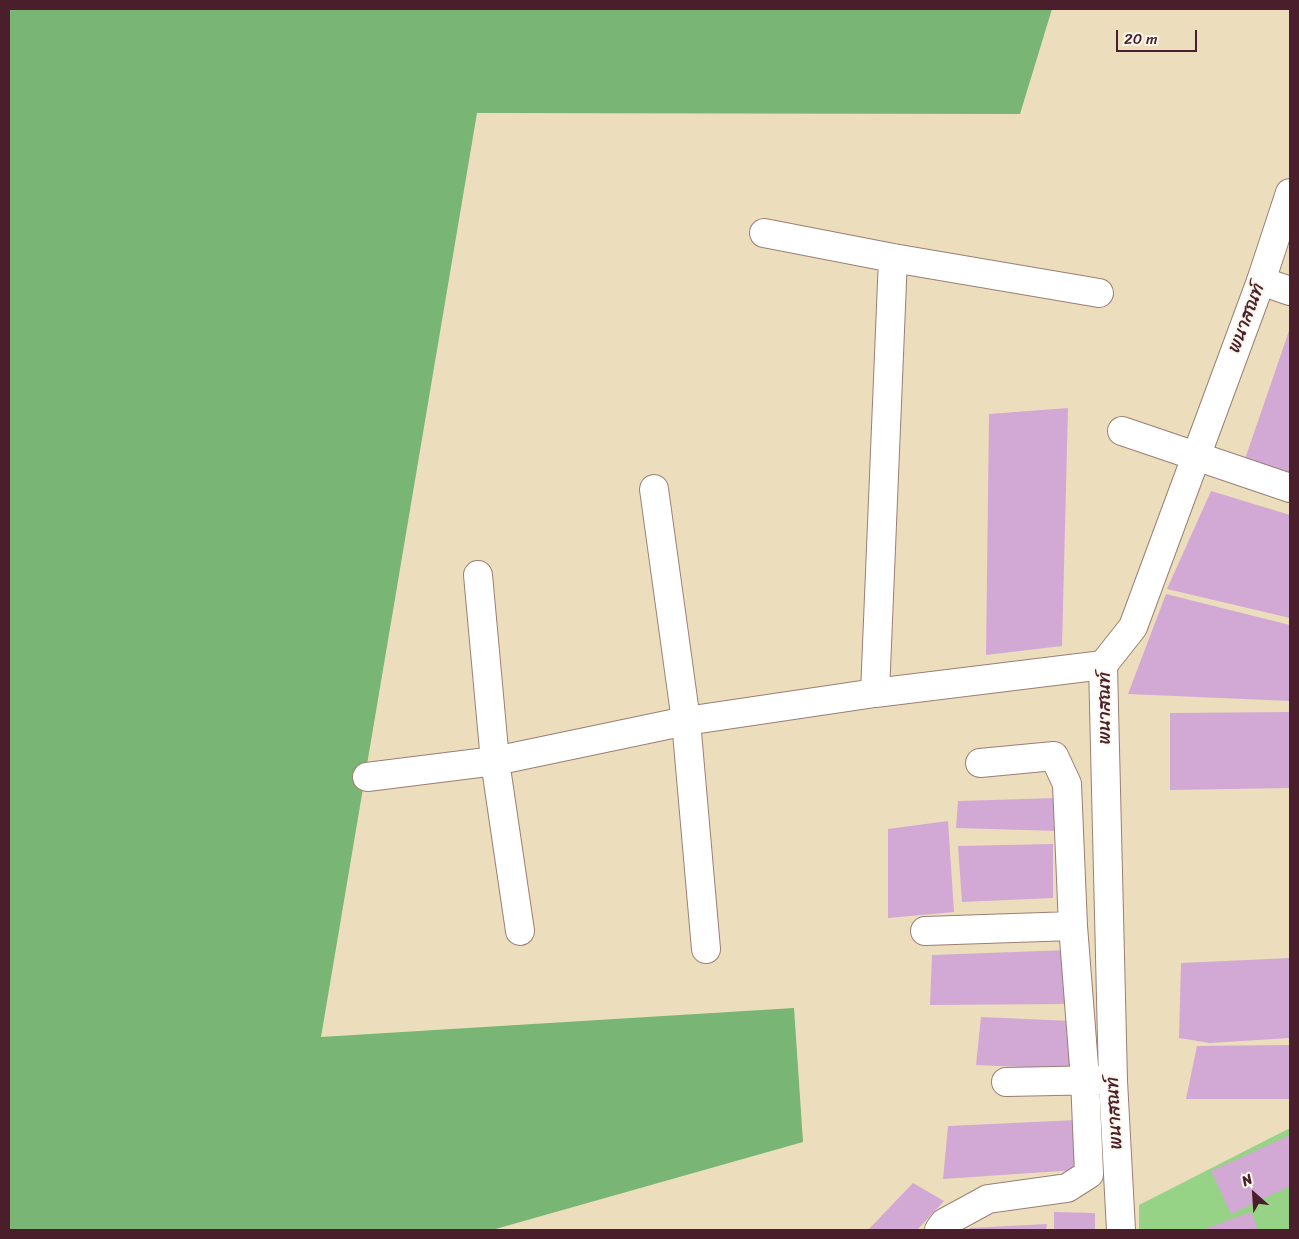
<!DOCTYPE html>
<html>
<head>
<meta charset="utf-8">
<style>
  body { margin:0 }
  #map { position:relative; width:1299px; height:1239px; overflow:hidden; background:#ecdebc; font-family:Sriracha,sans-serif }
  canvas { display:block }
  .frame { position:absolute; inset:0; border:10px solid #4a1f2b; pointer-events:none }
  .north { position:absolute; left:1229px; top:1169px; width:50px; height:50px; -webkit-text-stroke:4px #fbf7ec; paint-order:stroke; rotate:334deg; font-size:14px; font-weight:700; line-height:20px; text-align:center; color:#4a1f2b }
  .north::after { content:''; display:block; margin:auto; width:18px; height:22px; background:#4a1f2b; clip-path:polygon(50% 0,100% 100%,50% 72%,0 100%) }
  .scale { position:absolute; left:1116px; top:30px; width:81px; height:22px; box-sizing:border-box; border:2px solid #4a1f2b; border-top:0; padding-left:6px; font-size:15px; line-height:18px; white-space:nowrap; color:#4a1f2b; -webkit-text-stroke:4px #fbf7ec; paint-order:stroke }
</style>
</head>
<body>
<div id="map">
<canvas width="1299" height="1239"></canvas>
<div class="frame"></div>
<div class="north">N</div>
<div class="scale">20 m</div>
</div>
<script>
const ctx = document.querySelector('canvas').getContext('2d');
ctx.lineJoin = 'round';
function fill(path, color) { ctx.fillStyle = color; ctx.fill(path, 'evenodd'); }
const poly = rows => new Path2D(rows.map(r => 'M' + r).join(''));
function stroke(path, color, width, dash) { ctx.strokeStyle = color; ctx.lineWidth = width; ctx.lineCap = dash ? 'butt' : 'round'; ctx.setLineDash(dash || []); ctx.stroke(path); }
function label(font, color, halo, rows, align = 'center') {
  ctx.font = font + ' Sriracha,"Playpen Sans Thai",sans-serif'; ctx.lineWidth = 4; ctx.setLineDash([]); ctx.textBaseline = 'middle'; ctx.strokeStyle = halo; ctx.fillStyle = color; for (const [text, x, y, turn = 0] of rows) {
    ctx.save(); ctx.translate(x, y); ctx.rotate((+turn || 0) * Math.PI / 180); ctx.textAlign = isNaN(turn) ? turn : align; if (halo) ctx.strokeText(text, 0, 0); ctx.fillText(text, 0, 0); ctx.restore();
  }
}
const green = poly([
  [1290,1128,1290,1230,1139,1230,1139,1205]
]);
const forest = poly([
  [9,9,1052,9,1020,114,477,113,321,1037,794,1008,803,1142,492,1230,9,1230]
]);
const building = poly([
  [1290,328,1290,474,1245,459],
  [1068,408,1062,646,986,655,989,414],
  [1211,491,1290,515,1290,618,1167,589],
  [1166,594,1290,625,1290,701,1128,694],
  [1290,712,1290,788,1170,790,1170,713],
  [1057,798,1059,831,956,828,958,801],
  [948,821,954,912,888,918,888,829],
  [1053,844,1053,898,962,902,958,846],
  [1069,950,1068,1004,930,1005,932,955],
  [1290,958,1290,1038,1210,1043,1179,1038,1181,963],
  [981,1017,1072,1021,1069,1069,976,1065],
  [1290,1045,1290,1099,1186,1099,1197,1046],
  [1077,1120,1076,1170,943,1179,948,1126],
  [1290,1135,1290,1186,1231,1214,1211,1171],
  [913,1183,944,1201,917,1230,868,1230],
  [1054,1212,1095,1213,1095,1230,1054,1230],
  [1251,1212,1258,1230,1202,1230],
  [1047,1224,1046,1230,970,1230,970,1228]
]);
const street = poly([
  [764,233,893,258,1099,293],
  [1261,281,1290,291],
  [1122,431,1290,488],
  [654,489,686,721,706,949],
  [478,575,495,761,520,931],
  [875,693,893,258],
  [367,777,495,761,686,721,875,693,1103,665],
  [925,931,1073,926],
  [1006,1082,1104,1080],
  [939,1230,944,1223,988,1199,1067,1188,1089,1174,1085,1079,1073,926,1067,784,1054,756,980,763]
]);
const secondary = poly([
  [1121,1230,1113,1081,1103,665,1133,627,1261,281,1290,193]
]);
const streetNames = [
  ["พนาสณฑ์",1247,318,-69],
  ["พนาสณฑ์",1105,708,-90],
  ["พนาสณฑ์",1115,1113,-93]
];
fill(green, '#97d387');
fill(forest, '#79b574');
fill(building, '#d2a8d5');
stroke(street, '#9b7e74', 30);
stroke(secondary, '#9b7e74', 30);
stroke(street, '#fff', 28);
stroke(secondary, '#fff', 28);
label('18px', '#4a1f2b', '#fbf7ec', streetNames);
</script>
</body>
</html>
